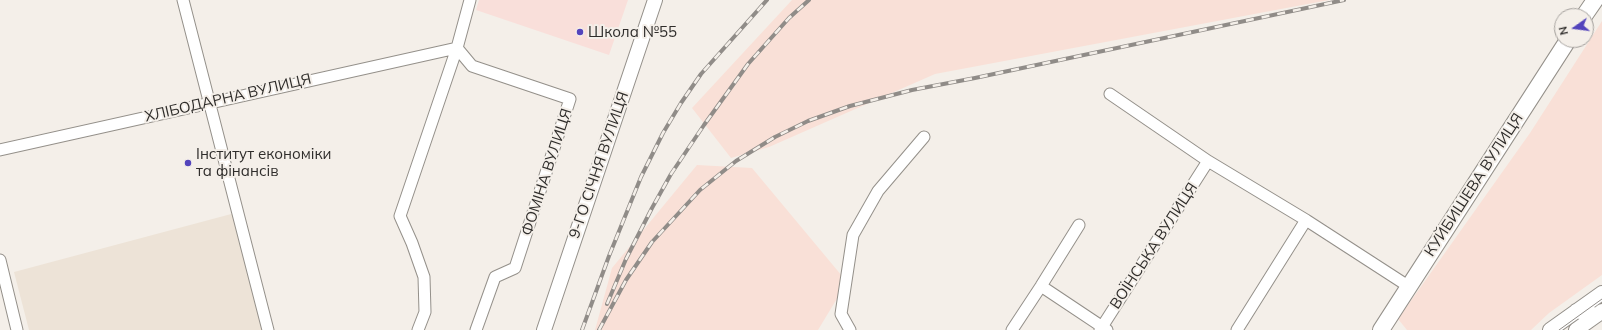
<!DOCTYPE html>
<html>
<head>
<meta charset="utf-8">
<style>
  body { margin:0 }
  #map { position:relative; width:1602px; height:330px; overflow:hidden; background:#f4efe9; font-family:Mulish,sans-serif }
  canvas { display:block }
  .north { position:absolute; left:1554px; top:8px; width:40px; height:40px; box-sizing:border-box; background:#f4efe9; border:1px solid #a5a19d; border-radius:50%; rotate:256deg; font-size:11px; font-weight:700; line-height:16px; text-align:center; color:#2f2d2b }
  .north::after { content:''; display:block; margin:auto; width:14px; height:18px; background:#5344bc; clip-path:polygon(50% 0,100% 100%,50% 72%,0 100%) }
</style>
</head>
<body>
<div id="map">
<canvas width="1602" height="330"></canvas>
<div class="north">N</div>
</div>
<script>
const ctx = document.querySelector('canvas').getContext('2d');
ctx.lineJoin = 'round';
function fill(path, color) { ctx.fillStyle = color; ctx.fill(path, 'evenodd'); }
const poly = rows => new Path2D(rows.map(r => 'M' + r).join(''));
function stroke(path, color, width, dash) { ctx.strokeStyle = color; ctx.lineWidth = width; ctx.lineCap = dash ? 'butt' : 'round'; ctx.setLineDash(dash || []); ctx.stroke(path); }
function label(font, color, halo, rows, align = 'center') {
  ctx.font = font + ' Mulish,sans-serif'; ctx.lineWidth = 4; ctx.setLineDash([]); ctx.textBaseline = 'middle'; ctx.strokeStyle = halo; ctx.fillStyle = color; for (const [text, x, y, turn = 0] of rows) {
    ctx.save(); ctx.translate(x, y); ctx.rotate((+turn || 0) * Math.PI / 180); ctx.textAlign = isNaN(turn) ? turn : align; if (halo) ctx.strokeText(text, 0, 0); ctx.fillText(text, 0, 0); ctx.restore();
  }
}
const built = poly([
  [235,213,266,330,29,330,14,272]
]);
const industrial = poly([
  [792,0,1329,0,935,74,769,147,731,158,692,108],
  [1602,21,1602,275,1549,313,1531,330,1407,330,1398,319,1530,133],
  [697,165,752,168,847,282,818,330,595,330,612,268]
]);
const education = poly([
  [479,0,628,0,609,55,476,10]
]);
const minor = poly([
  [183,0,268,330],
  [457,48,472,66,570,99,515,268,495,277,476,330],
  [1110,94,1208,161,1306,220,1408,286],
  [0,150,457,48],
  [0,260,17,330],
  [1041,286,1107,330],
  [418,330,425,312,424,277,412,243,400,216,457,48,470,0],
  [850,330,841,314,853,235,878,191,924,137],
  [1012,330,1041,286,1079,225],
  [1100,330,1208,161],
  [1237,330,1306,220]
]);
const tertiary = poly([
  [1576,311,1597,315,1602,311],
  [544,330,655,0],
  [1550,330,1602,293],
  [1576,330,1597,315]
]);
const secondary = poly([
  [1584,16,1595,0],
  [1381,330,1568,40]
]);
const tram = poly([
  [1559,330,1602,299]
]);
const rail = poly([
  [607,304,626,259,652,208,671,174,704,125,748,64,789,18,809,0],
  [582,330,609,256,641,177,663,133,681,103,701,74,767,0],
  [599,330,626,280,652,242,700,190,736,161,775,137,808,121,850,106,912,90,975,78,1344,0]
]);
const markers = [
  [580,32,4,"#5344bc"],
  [188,163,4,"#5344bc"]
];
const poiNames = [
  ["Школа №55",588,32],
  ["Інститут економіки",196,154],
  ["та фінансів",196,171]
];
const streetNames = [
  ["ХЛІБОДАРНА ВУЛИЦЯ",228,98,-13],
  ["9-ГО СІЧНЯ ВУЛИЦЯ",599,165,-71],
  ["ФОМІНА ВУЛИЦЯ",547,172,-72],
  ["КУЙБИШЕВА ВУЛИЦЯ",1474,185,-57],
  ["ВОЇНСЬКА ВУЛИЦЯ",1154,246,-57]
];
fill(built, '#ede3d7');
fill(industrial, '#f9e0d7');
fill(education, '#f9dfda');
stroke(minor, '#94908a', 13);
stroke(tertiary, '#94908a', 16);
stroke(secondary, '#94908a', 18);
stroke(minor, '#fff', 11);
stroke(tertiary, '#fff', 14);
stroke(secondary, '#fff', 16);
stroke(tram, '#908c88', 1);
stroke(rail, '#908c88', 4);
stroke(rail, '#f4efe9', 2.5, [8]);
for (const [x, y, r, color] of markers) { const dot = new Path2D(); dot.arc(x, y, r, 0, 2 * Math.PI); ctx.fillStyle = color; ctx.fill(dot); stroke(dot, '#f4efe9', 1.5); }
label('15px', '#2f2d2b', '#f4efe9', poiNames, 'left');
label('15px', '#2f2d2b', '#f4efe9', streetNames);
</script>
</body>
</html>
